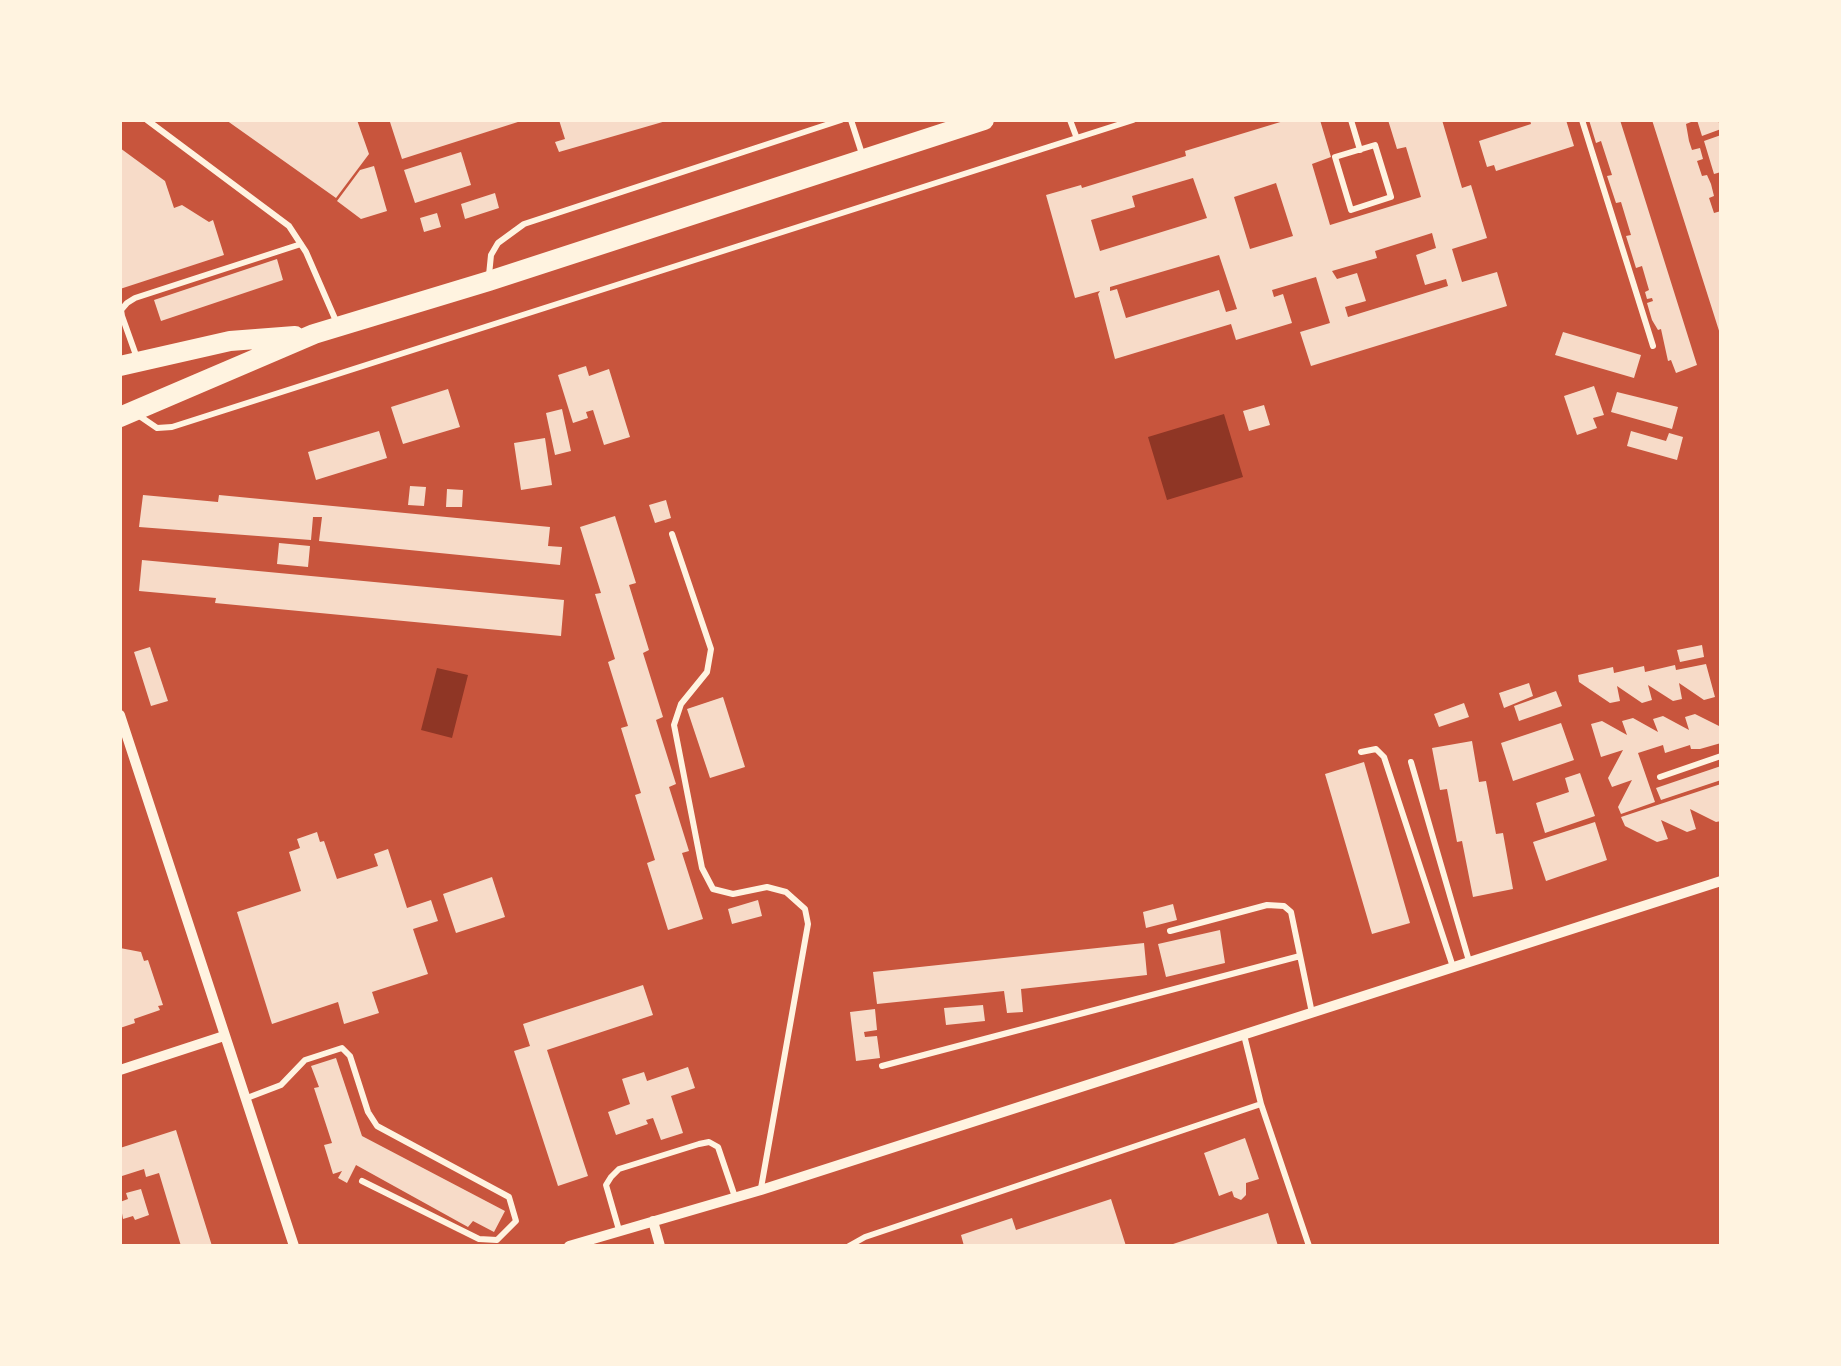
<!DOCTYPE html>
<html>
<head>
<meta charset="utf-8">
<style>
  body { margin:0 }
  #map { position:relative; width:1841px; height:1366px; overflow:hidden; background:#c8553d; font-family:"Noto Serif",serif }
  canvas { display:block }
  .frame { position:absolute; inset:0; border:122px solid #fff3e0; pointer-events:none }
</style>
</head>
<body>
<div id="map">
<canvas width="1841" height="1366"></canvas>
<div class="frame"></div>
</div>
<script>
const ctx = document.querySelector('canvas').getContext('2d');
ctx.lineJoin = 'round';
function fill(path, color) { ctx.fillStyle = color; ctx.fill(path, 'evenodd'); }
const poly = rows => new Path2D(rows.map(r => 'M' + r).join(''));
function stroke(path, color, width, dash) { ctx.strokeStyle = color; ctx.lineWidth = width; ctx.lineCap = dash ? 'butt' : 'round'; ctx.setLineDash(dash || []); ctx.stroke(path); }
const water = poly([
  [1224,414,1243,477,1167,500,1148,437],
  [437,668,468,675,452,738,421,730]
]);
const building = poly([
  [226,120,357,120,369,154,336,198],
  [395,120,521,120,521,121,402,159,390,122],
  [559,120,666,120,666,121,559,152,555,142,565,139],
  [1287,120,1320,120,1331,157,1312,164,1330,225,1421,197,1406,147,1397,149,1388,120,1442,120,1462,188,1471,185,1487,238,1452,249,1462,282,1497,272,1507,306,1311,366,1300,332,1330,323,1316,277,1272,290,1274,297,1283,294,1292,323,1236,340,1231,324,1115,359,1098,294,1100,291,1075,298,1046,195,1081,185,1082,188,1186,156,1185,151],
  [1193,178,1207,218,1100,251,1091,220,1135,207,1132,196],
  [1276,183,1293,236,1250,249,1234,197],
  [1432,233,1436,248,1416,255,1425,285,1446,279,1448,286,1348,317,1345,307,1366,301,1357,273,1337,279,1332,271,1377,258,1375,251],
  [1219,255,1237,309,1226,312,1219,290,1126,318,1117,289,1110,291,1110,287],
  [1530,120,1566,120,1574,146,1496,171,1494,165,1487,167,1479,141,1531,124],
  [1589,120,1620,120,1697,365,1676,373,1671,360,1668,361,1661,329,1658,330,1652,320,1647,303,1653,301,1652,298,1647,299,1645,292,1649,290,1642,266,1636,268,1626,236,1631,235,1621,202,1616,203,1607,176,1612,175,1601,141,1596,143],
  [1652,120,1696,120,1686,124,1689,141,1692,150,1700,148,1703,159,1697,161,1702,176,1707,175,1711,184,1714,196,1709,198,1714,213,1721,211,1721,337],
  [1697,120,1718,120,1721,129,1702,136],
  [1721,135,1721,172,1714,174,1704,141],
  [120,148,165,181,174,208,182,205,209,222,213,220,224,255,120,289],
  [461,152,471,185,415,203,404,170],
  [374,166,387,211,361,219,337,201,360,170],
  [495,193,499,208,465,219,461,204],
  [437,213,441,227,424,232,420,218],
  [277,259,283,280,161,321,154,300],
  [1563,332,1641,355,1634,378,1555,355],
  [586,366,589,376,609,369,630,437,604,445,593,410,586,412,588,418,573,423,558,375],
  [1594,386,1604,415,1593,418,1597,428,1577,435,1564,396],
  [448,389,460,427,403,444,391,407],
  [1617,392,1678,407,1672,429,1611,412],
  [1264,405,1270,425,1249,431,1243,411],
  [562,409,571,451,555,455,546,413],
  [379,431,387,458,316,480,308,452],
  [1631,431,1666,441,1669,433,1683,437,1677,460,1627,446],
  [545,438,552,485,521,490,514,443],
  [410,486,426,487,424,506,408,505],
  [447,489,463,490,462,507,446,507],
  [143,495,218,502,219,495,550,527,548,546,562,547,560,565,319,541,322,517,313,517,311,540,139,527],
  [666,500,671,518,655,523,649,505],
  [615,516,636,583,629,585,649,650,643,653,663,717,656,720,676,784,669,787,689,851,682,853,703,919,668,930,647,863,655,860,635,795,641,793,621,728,628,726,608,662,615,659,595,594,601,593,580,527],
  [279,543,310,546,308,567,277,564],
  [142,560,564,600,561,636,215,603,216,598,139,591],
  [1702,645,1704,657,1680,662,1677,650],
  [150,647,168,701,151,706,134,652],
  [1706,664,1715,697,1704,700,1679,683,1682,699,1673,701,1648,685,1652,700,1642,703,1617,686,1620,701,1610,703,1579,682,1578,675,1613,667,1614,673,1644,666,1645,672,1675,665,1676,670],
  [1529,683,1533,696,1504,708,1499,693],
  [1556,691,1562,706,1519,721,1514,706],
  [723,697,745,767,710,778,687,709],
  [1464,703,1469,717,1439,727,1434,714],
  [1695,714,1721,727,1721,743,1700,749,1691,749,1690,745,1665,753,1663,745,1638,753,1655,802,1621,814,1618,807,1632,780,1612,787,1608,778,1623,750,1601,757,1591,724,1602,721,1627,735,1622,721,1633,718,1658,732,1653,719,1663,716,1689,730,1685,717],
  [1561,723,1574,760,1513,781,1501,743],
  [1472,741,1479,782,1486,781,1496,834,1503,833,1513,889,1473,897,1462,841,1457,842,1447,789,1440,790,1432,748],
  [1364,762,1410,923,1372,934,1325,774],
  [1721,766,1721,780,1661,800,1656,788],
  [1580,773,1595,816,1545,833,1536,803,1569,792,1565,778],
  [1721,784,1721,821,1716,822,1690,809,1696,829,1687,832,1661,820,1668,839,1657,842,1625,826,1621,817],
  [1595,822,1607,860,1546,881,1533,842],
  [317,832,320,842,324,841,337,879,378,866,374,854,388,849,407,908,431,900,438,921,413,929,428,974,372,992,379,1013,344,1024,338,1002,272,1024,237,912,301,891,289,852,300,848,297,839],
  [492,877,505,917,456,933,443,894],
  [758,900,762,916,732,924,728,909],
  [1173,904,1177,920,1146,928,1143,912],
  [1220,930,1225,963,1166,977,1158,944],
  [1144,943,1147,975,1021,989,1023,1012,1007,1013,1004,991,877,1004,873,972],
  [120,948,141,952,144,961,148,960,163,1005,158,1006,160,1010,134,1019,135,1023,120,1028],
  [643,985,653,1015,547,1050,588,1176,558,1186,514,1051,530,1046,523,1024],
  [983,1005,985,1021,946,1025,944,1008],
  [875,1009,877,1030,864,1032,865,1037,877,1036,880,1058,856,1061,850,1012],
  [336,1058,362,1136,505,1211,494,1232,473,1221,468,1227,356,1165,347,1183,338,1178,342,1171,333,1174,324,1145,332,1143,314,1088,319,1087,311,1066],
  [688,1067,695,1088,671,1096,683,1133,661,1140,653,1118,646,1120,648,1124,616,1135,608,1112,630,1104,622,1079,644,1072,647,1081],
  [176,1130,212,1246,181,1246,159,1173,146,1177,144,1169,122,1176,120,1148],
  [1245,1138,1259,1179,1246,1183,1246,1195,1241,1200,1234,1197,1232,1191,1219,1196,1204,1153],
  [141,1189,149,1215,135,1220,133,1216,123,1219,120,1202,128,1199,126,1193],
  [1111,1199,1126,1246,964,1246,961,1235,1012,1218,1016,1230],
  [1268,1213,1278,1246,1170,1246,1170,1245]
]);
const service = poly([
  [147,120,289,226,306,252,336,321],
  [851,120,863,157],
  [1070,120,1076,136],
  [1351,120,1360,150],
  [1582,120,1653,346],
  [1375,145,1391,197,1351,210,1335,157,1375,145],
  [489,275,491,255,498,243,524,224,841,120],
  [137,358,122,316,121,310,127,303,135,298,301,244],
  [138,415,157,428,172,427,1133,120],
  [672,534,711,649,707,672,681,704,674,725,702,868,713,889,733,894,767,887,786,892,805,909,808,924,761,1188],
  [1361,752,1376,749,1384,757,1453,967],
  [1411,762,1469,961],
  [1660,777,1721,756],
  [1170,931,1267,905,1284,906,1291,912,1312,1013],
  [1244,1035,1261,1104,1309,1246],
  [882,1066,1300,956],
  [247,1098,281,1085,305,1060,342,1048,350,1056,368,1112,377,1126,509,1197,516,1221,497,1240,479,1239,362,1181],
  [619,1230,606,1185,611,1177,619,1169,699,1144,709,1142,718,1147,735,1197],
  [849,1246,865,1237,1261,1104]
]);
const minor = poly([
  [120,715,294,1246],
  [120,1070,224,1036],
  [653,1221,660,1246],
  [569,1246,761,1190,1721,881]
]);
const primary = poly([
  [120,366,230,341,295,336],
  [120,417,314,334,489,281,984,120]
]);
fill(water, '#8f3625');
fill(building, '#f7dbc8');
stroke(service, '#fff3e0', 6);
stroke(minor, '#fff3e0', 10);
stroke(primary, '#fff3e0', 20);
</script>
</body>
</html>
